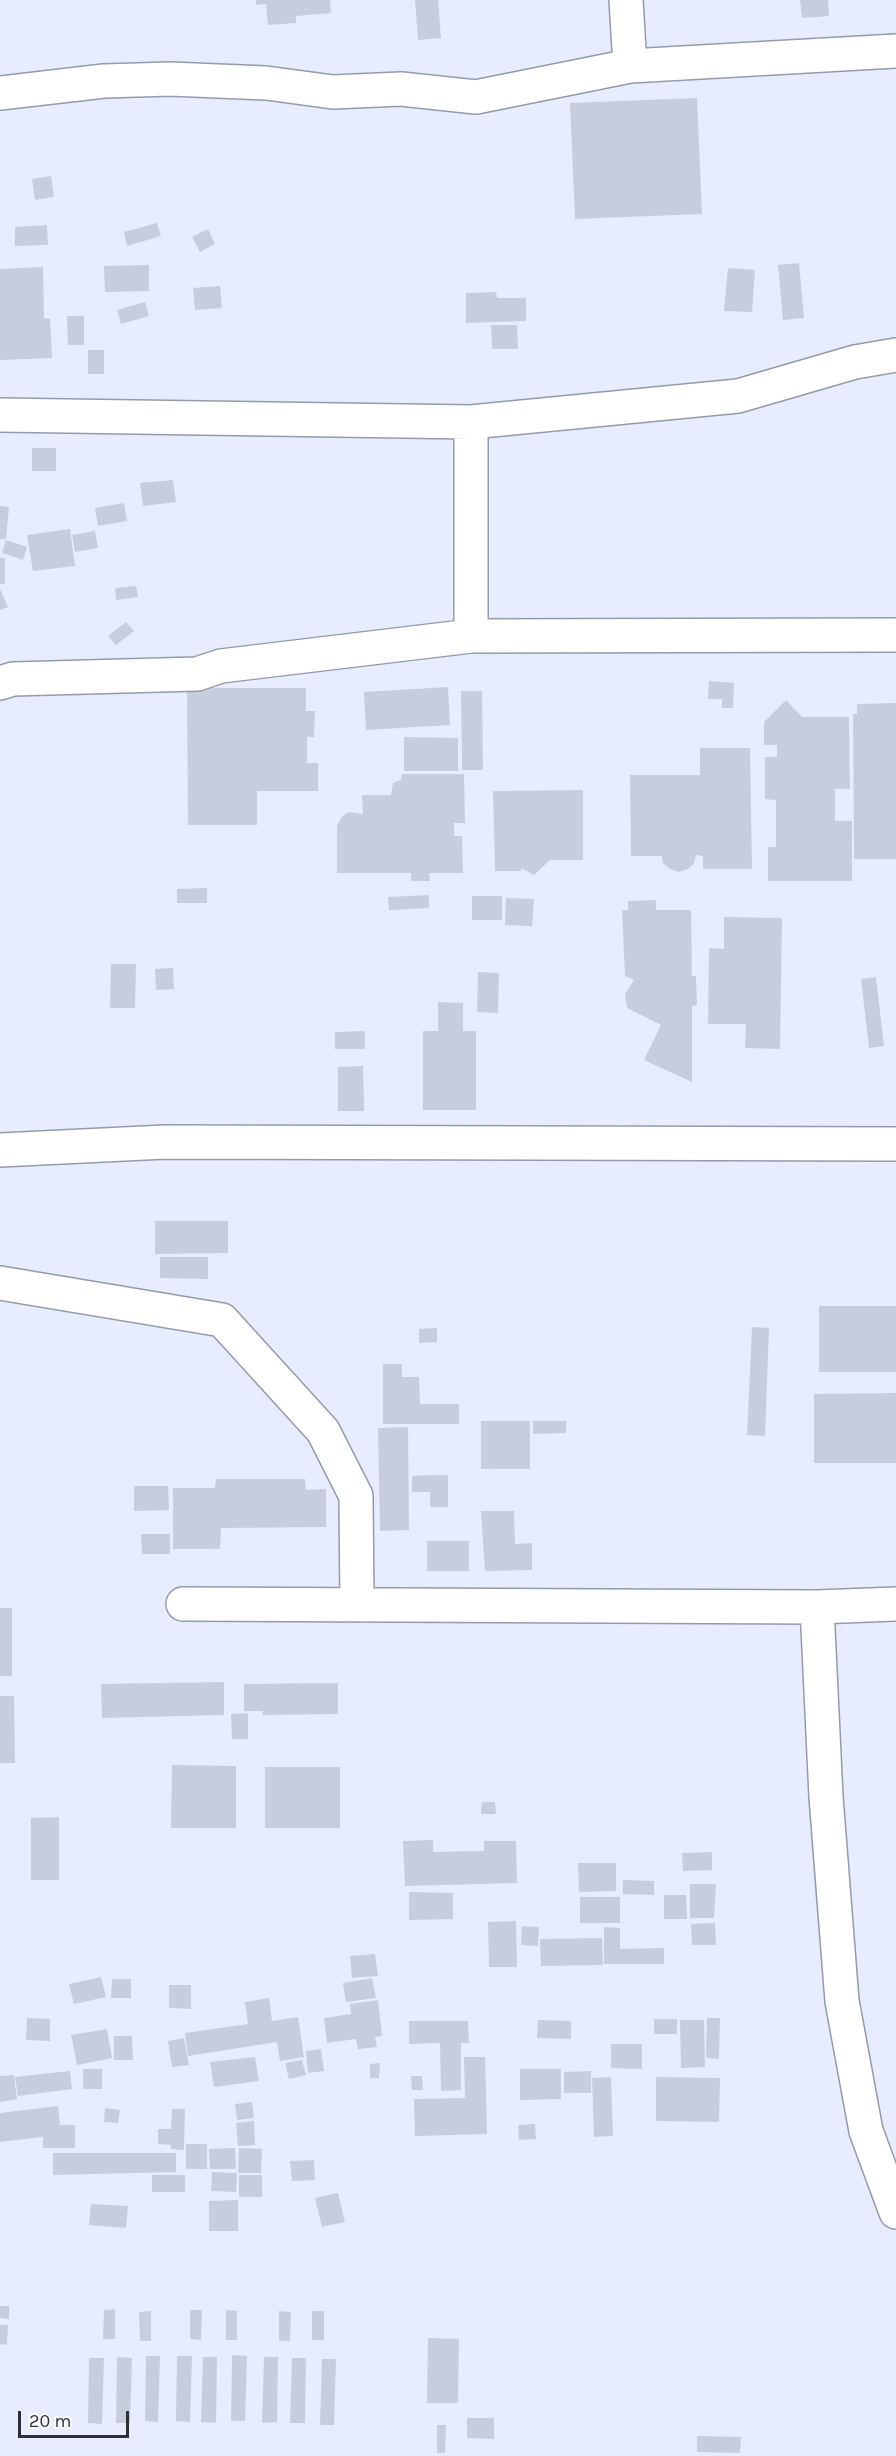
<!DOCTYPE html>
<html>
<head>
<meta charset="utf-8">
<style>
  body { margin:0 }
  #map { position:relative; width:896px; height:2456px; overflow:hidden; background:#e7edfe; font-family:Karla,sans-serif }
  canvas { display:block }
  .scale { position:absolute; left:18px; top:2411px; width:111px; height:27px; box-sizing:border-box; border:3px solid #2e3037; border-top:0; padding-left:8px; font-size:18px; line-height:21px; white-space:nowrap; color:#2e3037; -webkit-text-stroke:4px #f9fafe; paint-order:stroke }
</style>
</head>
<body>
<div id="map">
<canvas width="896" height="2456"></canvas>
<div class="scale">20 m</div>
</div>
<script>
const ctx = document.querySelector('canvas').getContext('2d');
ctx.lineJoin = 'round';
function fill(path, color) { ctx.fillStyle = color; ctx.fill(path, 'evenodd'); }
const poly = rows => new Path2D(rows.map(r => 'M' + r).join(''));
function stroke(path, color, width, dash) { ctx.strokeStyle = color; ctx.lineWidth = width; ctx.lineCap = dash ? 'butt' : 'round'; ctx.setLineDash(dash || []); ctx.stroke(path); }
const building = poly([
  [256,0,330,0,331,13,296,16,296,23,268,25,266,4,256,5],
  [415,0,438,0,441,38,418,40],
  [800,0,828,0,829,16,802,18],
  [697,98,702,214,575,219,570,103],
  [51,176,54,197,35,200,32,179],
  [157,223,161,236,127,246,124,232],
  [47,225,48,245,15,246,15,227],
  [208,229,215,244,200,252,192,237],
  [799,263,804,318,783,320,778,265],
  [149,265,149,291,105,292,104,266],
  [43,267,44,318,50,319,52,358,0,360,0,269],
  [728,268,755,270,752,312,724,311],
  [220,286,222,308,195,310,193,288],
  [496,292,497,298,526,298,526,321,466,323,466,293],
  [145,302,149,316,121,324,117,310],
  [67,316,84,316,84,345,68,345],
  [491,325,517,325,518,349,492,349],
  [88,350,104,350,104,374,88,374],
  [32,448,56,448,56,471,32,471],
  [173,480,176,502,143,506,140,483],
  [124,503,127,521,98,526,95,508],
  [0,506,9,507,6,539,0,539],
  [70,529,75,566,33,571,27,535],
  [95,531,98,548,75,552,72,535],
  [6,540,27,547,23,560,2,553],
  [0,558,5,558,5,584,0,584],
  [136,586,138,597,116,600,115,588],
  [0,589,8,607,0,610],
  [126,622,134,631,116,645,108,636],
  [709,681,734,683,733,708,722,708,722,699,708,699],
  [448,687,450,725,366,730,364,692],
  [187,688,306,688,306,711,315,711,314,737,307,737,307,763,318,763,318,791,257,791,257,825,188,825],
  [461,691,482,691,483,770,462,770],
  [786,700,802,717,849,717,850,789,835,789,835,821,852,821,852,881,768,881,768,847,776,847,776,800,765,799,765,757,777,757,777,745,764,745,764,722],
  [896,703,896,859,854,859,853,714,857,714,857,704],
  [404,737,458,738,458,771,404,771],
  [700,748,750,748,752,869,703,869,703,856,696,855,694,863,688,869,679,872,670,869,663,863,662,856,631,856,630,775,700,775],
  [402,774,464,774,465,823,454,823,454,836,462,836,463,873,429,873,430,881,411,881,411,873,337,873,337,826,341,818,348,812,363,814,362,795,391,795,393,783,401,780],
  [583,790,583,860,550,860,534,875,521,868,521,871,495,871,493,791],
  [207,888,207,903,177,903,177,889],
  [429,895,429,908,389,910,388,897],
  [472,896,502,896,502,920,472,920],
  [506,898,534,899,532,926,505,925],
  [656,900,656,910,691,910,692,976,696,976,697,1005,692,1006,692,1082,644,1060,661,1025,627,1008,625,994,634,980,625,976,622,910,628,910,628,901],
  [724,917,782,918,780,1049,745,1048,746,1024,708,1024,709,948,724,949],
  [111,964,136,964,135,1008,110,1008],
  [173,968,174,989,156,990,155,969],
  [478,972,499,973,498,1013,477,1012],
  [876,977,884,1046,869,1048,861,979],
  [438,1002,463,1003,463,1031,476,1031,476,1110,423,1110,423,1031,438,1031],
  [365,1031,365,1049,335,1049,335,1032],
  [363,1066,364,1111,338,1111,338,1067],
  [155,1221,228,1221,228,1253,155,1254],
  [160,1257,208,1257,208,1279,160,1278],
  [819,1306,896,1306,896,1372,819,1372],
  [752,1327,769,1328,765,1436,747,1435],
  [437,1328,437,1342,419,1343,419,1329],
  [383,1364,402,1364,402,1377,419,1377,420,1404,459,1404,459,1424,383,1424],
  [896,1393,896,1463,814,1463,814,1394],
  [481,1421,530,1421,530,1469,481,1469],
  [533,1421,566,1421,566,1433,533,1434],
  [408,1427,409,1530,380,1531,378,1428],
  [430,1475,448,1475,448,1507,430,1507,430,1492,412,1492,412,1476],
  [216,1479,305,1479,306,1490,326,1489,326,1527,221,1528,220,1549,173,1549,173,1488,215,1488],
  [134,1486,168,1486,169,1510,134,1511],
  [481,1511,514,1511,515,1544,532,1543,532,1570,485,1571],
  [141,1534,170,1534,170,1554,142,1554],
  [427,1541,469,1541,469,1571,427,1571],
  [0,1608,12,1608,12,1676,0,1676],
  [224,1682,224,1715,102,1718,101,1684],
  [338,1683,338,1714,262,1715,263,1711,244,1711,244,1684],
  [0,1696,14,1696,15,1763,0,1763],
  [248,1713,248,1739,232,1739,231,1714],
  [172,1765,236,1766,236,1828,171,1828],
  [265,1767,340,1767,340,1828,265,1828],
  [482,1802,495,1802,496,1814,481,1814],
  [59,1817,59,1880,31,1880,31,1818],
  [433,1840,433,1852,484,1851,484,1841,516,1841,517,1883,405,1886,403,1841],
  [712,1852,712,1870,683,1871,682,1853],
  [578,1863,616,1863,616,1891,579,1892],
  [623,1880,654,1881,654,1895,623,1894],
  [690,1884,716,1884,714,1918,690,1918],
  [409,1892,453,1893,453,1919,409,1920],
  [664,1895,686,1895,687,1919,664,1919],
  [580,1897,620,1897,620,1923,580,1923],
  [516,1921,517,1967,489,1967,488,1922],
  [715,1923,716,1945,692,1945,691,1924],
  [522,1926,539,1927,538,1946,521,1945],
  [604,1927,620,1928,620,1949,664,1948,664,1964,604,1964],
  [602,1938,603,1965,541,1966,540,1939],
  [375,1954,378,1976,352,1978,350,1956],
  [101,1977,106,1997,74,2004,69,1984],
  [372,1978,376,1998,346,2002,343,1983],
  [112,1979,131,1979,131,1998,111,1998],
  [169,1985,191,1985,191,2009,169,2008],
  [269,1998,272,2021,298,2017,304,2057,280,2061,277,2042,188,2056,185,2033,248,2024,245,2002],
  [378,2000,382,2036,375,2037,377,2047,358,2049,356,2039,327,2043,324,2018,351,2014,350,2004],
  [27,2018,50,2019,50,2041,26,2040],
  [707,2018,720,2018,719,2059,706,2058],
  [654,2019,677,2019,677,2034,654,2034],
  [538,2020,571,2021,571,2039,537,2038],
  [680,2020,704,2020,705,2067,681,2068],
  [409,2021,468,2021,469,2043,461,2043,461,2090,441,2091,440,2043,409,2044],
  [107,2029,112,2058,77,2065,71,2035],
  [114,2036,132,2036,133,2060,114,2060],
  [184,2038,189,2065,172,2067,168,2041],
  [611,2044,642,2044,642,2069,611,2068],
  [321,2049,324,2071,308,2073,306,2051],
  [255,2057,259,2081,214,2087,210,2062],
  [464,2057,485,2057,487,2134,415,2136,414,2099,465,2098],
  [302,2060,306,2075,289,2079,285,2063],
  [380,2063,379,2078,370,2078,370,2064],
  [83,2069,102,2069,102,2089,83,2089],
  [520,2069,561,2069,561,2099,520,2100],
  [70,2071,72,2089,18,2096,15,2077],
  [591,2071,591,2093,564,2093,564,2072],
  [14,2075,17,2099,0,2102,0,2076],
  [411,2076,422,2076,423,2090,412,2090],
  [611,2077,613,2136,594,2137,592,2078],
  [656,2077,720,2078,719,2122,656,2121],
  [252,2102,254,2118,237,2120,235,2104],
  [58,2106,60,2125,75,2125,75,2148,43,2148,43,2137,0,2142,0,2113],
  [105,2108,120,2110,118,2123,104,2122],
  [172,2109,185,2109,184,2150,171,2149,171,2145,158,2144,158,2129,171,2129],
  [254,2121,255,2145,238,2146,236,2123],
  [535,2124,536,2139,519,2140,518,2125],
  [186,2144,207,2144,207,2169,186,2169],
  [235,2148,236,2169,210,2169,209,2149],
  [239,2148,262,2149,261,2173,238,2173],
  [53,2153,176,2153,176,2172,53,2175],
  [314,2160,315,2180,292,2181,290,2161],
  [212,2172,237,2173,236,2192,211,2191],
  [152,2175,185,2175,185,2192,152,2192],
  [239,2175,262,2175,262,2197,239,2197],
  [338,2193,345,2222,322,2227,315,2198],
  [238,2200,238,2231,209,2231,209,2201],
  [91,2204,128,2206,126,2228,89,2225],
  [0,2306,9,2306,9,2319,0,2318],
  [115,2309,115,2339,103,2339,104,2310],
  [190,2310,202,2310,201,2340,190,2339],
  [226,2310,237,2311,237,2340,226,2340],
  [151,2311,151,2341,140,2341,139,2312],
  [279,2311,291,2312,290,2341,279,2341],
  [312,2311,324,2311,324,2340,312,2340],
  [0,2325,8,2325,7,2345,0,2344],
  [428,2338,459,2339,458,2403,427,2403],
  [232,2355,247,2356,245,2421,231,2421],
  [146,2356,160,2356,158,2422,145,2421],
  [177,2356,192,2356,190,2422,176,2421],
  [117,2357,132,2358,130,2423,116,2423],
  [203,2357,217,2357,216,2423,201,2422],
  [264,2357,278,2357,277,2422,262,2423],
  [89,2358,104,2358,102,2424,88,2423],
  [292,2358,306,2358,305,2423,290,2423],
  [322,2359,336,2359,334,2425,320,2425],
  [467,2418,494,2418,494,2439,467,2438],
  [437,2425,446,2425,445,2453,437,2453],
  [697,2436,741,2437,740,2453,697,2452]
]);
const minor = poly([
  [626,0,630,66],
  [0,93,104,81,170,79,266,83,333,92,401,89,476,97,630,66,896,51],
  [0,415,471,422,738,396,855,362,896,355],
  [471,636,471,422],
  [0,683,13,679,197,674,221,666,471,636,896,635],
  [0,1150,165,1142,896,1144],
  [0,1283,222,1320,323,1431,356,1496,357,1605],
  [183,1604,817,1607,896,1604],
  [817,1607,826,1797,842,2001,866,2131,896,2212]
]);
fill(building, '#c7cddd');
stroke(minor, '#959aaa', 36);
stroke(minor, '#fff', 33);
</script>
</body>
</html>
